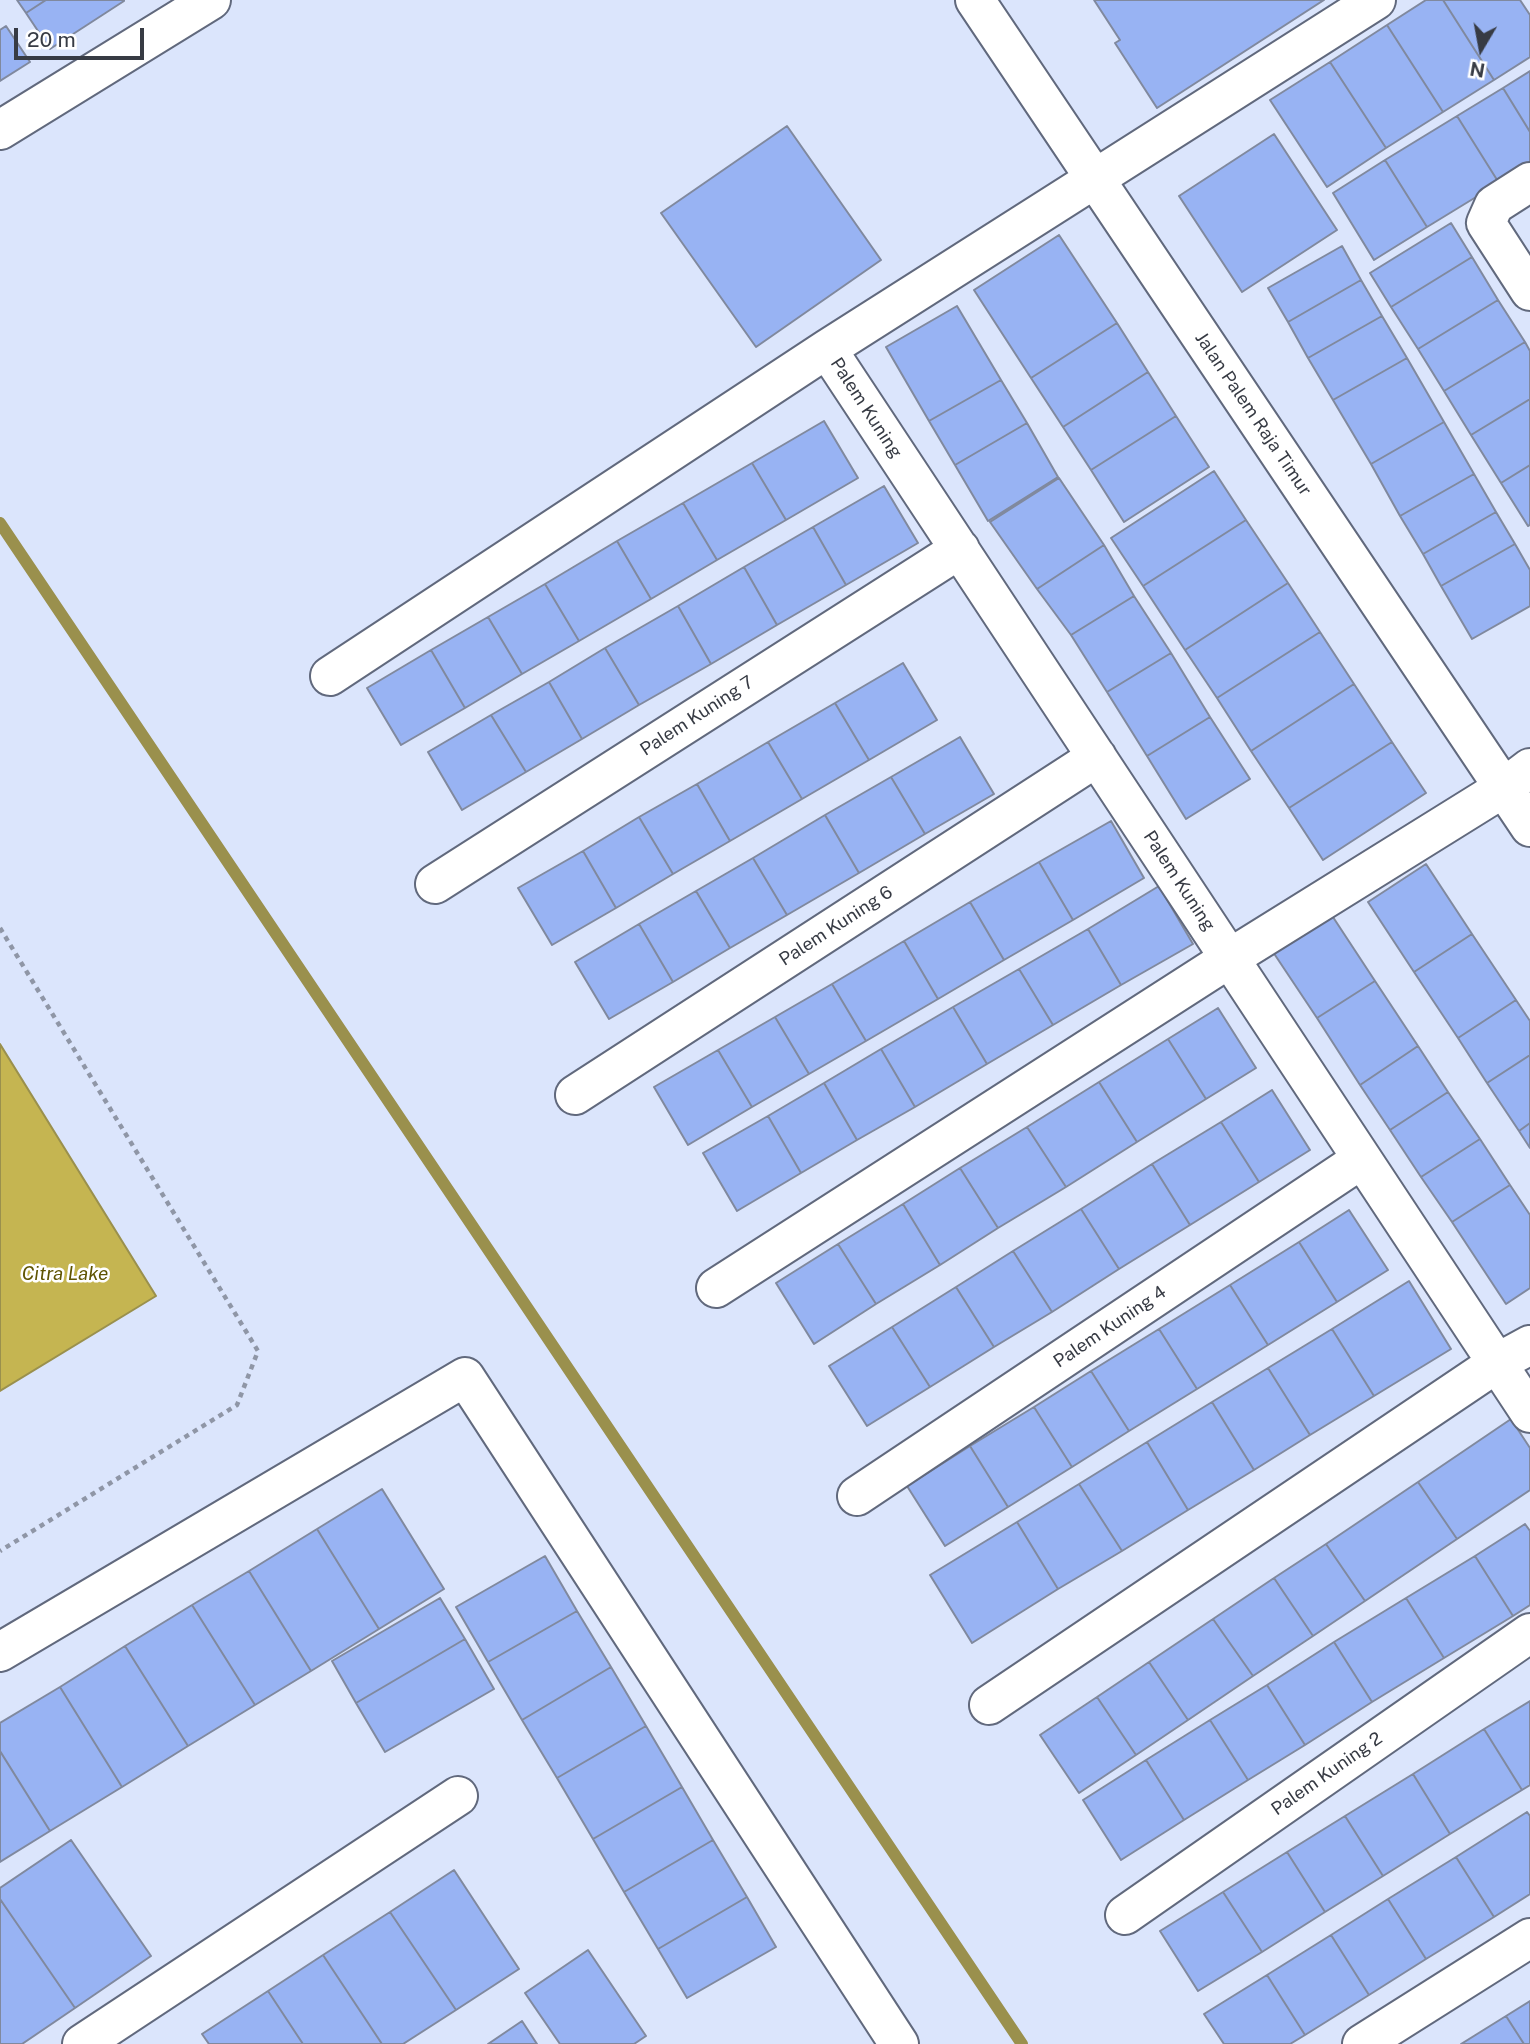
<!DOCTYPE html>
<html>
<head>
<meta charset="utf-8">
<style>
  body { margin:0 }
  #map { position:relative; width:1530px; height:2044px; overflow:hidden; background:#dbe5fc; font-family:"Public Sans",sans-serif }
  canvas { display:block }
  .north { position:absolute; left:1446px; top:14px; width:70px; height:70px; -webkit-text-stroke:5px #fff; paint-order:stroke; rotate:190deg; font-size:19px; font-weight:700; line-height:28px; text-align:center; color:#373b44 }
  .north::after { content:''; display:block; margin:auto; width:24px; height:32px; background:#373b44; clip-path:polygon(50% 0,100% 100%,50% 72%,0 100%) }
  .scale { position:absolute; left:14px; top:28px; width:130px; height:32px; box-sizing:border-box; border:4px solid #373b44; border-top:0; padding-left:9px; font-size:21px; line-height:24px; white-space:nowrap; color:#373b44; -webkit-text-stroke:5px #fff; paint-order:stroke }
</style>
</head>
<body>
<div id="map">
<canvas width="1530" height="2044"></canvas>
<div class="north">N</div>
<div class="scale">20 m</div>
</div>
<script>
const ctx = document.querySelector('canvas').getContext('2d');
ctx.lineJoin = 'round';
function fill(path, color) { ctx.fillStyle = color; ctx.fill(path, 'evenodd'); }
const poly = rows => new Path2D(rows.map(r => 'M' + r).join(''));
function stroke(path, color, width, dash) { ctx.strokeStyle = color; ctx.lineWidth = width; ctx.lineCap = dash ? 'butt' : 'round'; ctx.setLineDash(dash || []); ctx.stroke(path); }
function label(font, color, halo, rows, align = 'center') {
  ctx.font = font + ' "Public Sans",sans-serif'; ctx.lineWidth = 5; ctx.setLineDash([]); ctx.textBaseline = 'middle'; ctx.strokeStyle = halo; ctx.fillStyle = color; for (const [text, x, y, turn = 0] of rows) {
    ctx.save(); ctx.translate(x, y); ctx.rotate((+turn || 0) * Math.PI / 180); ctx.textAlign = isNaN(turn) ? turn : align; if (halo) ctx.strokeText(text, 0, 0); ctx.fillText(text, 0, 0); ctx.restore();
  }
}
const water = poly([
  [0,1044,156,1296,0,1391,0,1044]
]);
const stream = poly([
  [0,523,1022,2044]
]);
const building = poly([
  [17,0,46,0,26,13,17,0],
  [46,0,124,0,124,1,50,49,26,13,46,0],
  [1094,0,1324,0,1157,108,1115,43,1120,40,1094,0],
  [1426,0,1443,0,1494,80,1443,112,1387,25,1426,0],
  [1443,0,1520,0,1530,15,1530,57,1494,80,1443,0],
  [1387,25,1443,112,1386,148,1330,62,1387,25],
  [6,26,30,62,0,81,0,30,6,26],
  [1330,62,1386,148,1327,187,1270,100,1330,62],
  [1530,71,1530,132,1503,88,1530,71],
  [1503,88,1530,132,1530,164,1499,183,1457,116,1503,88],
  [1457,116,1499,183,1427,227,1385,160,1457,116],
  [787,126,881,260,756,347,661,213,787,126],
  [1274,134,1337,230,1242,292,1179,196,1274,134],
  [1385,160,1427,227,1374,260,1333,193,1385,160],
  [1451,223,1472,257,1391,307,1370,273,1451,223],
  [1059,235,1117,323,1031,378,974,290,1059,235],
  [1342,246,1361,280,1288,322,1268,288,1342,246],
  [1472,257,1498,300,1418,349,1391,307,1472,257],
  [1361,280,1382,316,1308,358,1288,322,1361,280],
  [1498,300,1525,342,1444,391,1418,349,1498,300],
  [957,306,1001,380,929,421,886,347,957,306],
  [1382,316,1407,358,1333,400,1308,358,1382,316],
  [1117,323,1148,372,1063,427,1031,378,1117,323],
  [1525,342,1530,351,1530,399,1471,435,1444,391,1525,342],
  [1407,358,1444,422,1371,464,1333,400,1407,358],
  [1148,372,1176,416,1091,470,1063,427,1148,372],
  [1001,380,1027,423,955,465,929,421,1001,380],
  [1530,399,1530,465,1501,483,1471,435,1530,399],
  [1176,416,1209,467,1124,522,1091,470,1176,416],
  [824,421,858,478,786,520,752,463,824,421],
  [1444,422,1474,474,1400,516,1371,464,1444,422],
  [1027,423,1058,477,988,521,955,465,1027,423],
  [752,463,786,520,717,560,683,503,752,463],
  [1530,465,1530,525,1528,526,1501,483,1530,465],
  [1214,471,1246,520,1143,586,1111,538,1214,471],
  [1474,474,1496,512,1423,554,1400,516,1474,474],
  [1059,478,1104,545,1037,589,990,522,1059,478],
  [884,486,918,543,846,585,813,527,884,486],
  [683,503,717,560,651,599,617,541,683,503],
  [1496,512,1515,544,1441,586,1423,554,1496,512],
  [1246,520,1288,583,1185,650,1143,586,1246,520],
  [813,527,846,585,777,625,744,567,813,527],
  [617,541,651,599,579,641,545,584,617,541],
  [1515,544,1530,570,1530,606,1472,639,1441,586,1515,544],
  [1104,545,1134,596,1071,635,1037,589,1104,545],
  [744,567,777,625,711,664,678,606,744,567],
  [1288,583,1320,632,1217,698,1185,650,1288,583],
  [545,584,579,641,522,674,488,617,545,584],
  [1134,596,1171,653,1107,692,1071,635,1134,596],
  [678,606,711,664,639,705,605,648,678,606],
  [488,617,522,674,465,708,431,650,488,617],
  [1320,632,1354,684,1251,751,1217,698,1320,632],
  [605,648,639,705,582,739,549,682,605,648],
  [431,650,465,708,401,745,367,688,431,650],
  [1171,653,1210,717,1147,756,1107,692,1171,653],
  [903,663,937,720,869,760,835,703,903,663],
  [549,682,582,739,526,772,491,715,549,682],
  [1354,684,1392,742,1289,808,1251,751,1354,684],
  [835,703,869,760,802,799,768,742,835,703],
  [491,715,526,772,462,810,428,752,491,715],
  [1210,717,1250,779,1186,819,1147,756,1210,717],
  [960,737,994,794,925,834,891,777,960,737],
  [768,742,802,799,730,841,697,784,768,742],
  [1392,742,1426,793,1323,860,1289,808,1392,742],
  [891,777,925,834,859,873,825,815,891,777],
  [697,784,730,841,673,874,639,817,697,784],
  [825,815,859,873,787,915,753,858,825,815],
  [639,817,673,874,616,908,583,851,639,817],
  [1111,821,1144,878,1073,920,1039,862,1111,821],
  [583,851,616,908,552,945,518,888,583,851],
  [753,858,787,915,730,948,696,891,753,858],
  [1039,862,1073,920,1004,960,970,902,1039,862],
  [1426,864,1472,934,1414,972,1368,902,1426,864],
  [1159,886,1193,944,1121,985,1088,929,1159,886],
  [696,891,730,948,673,982,639,924,696,891],
  [970,902,1004,960,938,999,904,941,970,902],
  [1329,911,1375,981,1317,1018,1271,949,1329,911],
  [639,924,673,982,609,1019,575,962,639,924],
  [1088,929,1121,985,1053,1025,1019,969,1088,929],
  [1472,934,1516,1000,1458,1038,1414,972,1472,934],
  [904,941,938,999,866,1041,832,984,904,941],
  [1019,969,1053,1025,987,1064,953,1007,1019,969],
  [1375,981,1418,1046,1360,1085,1317,1018,1375,981],
  [832,984,866,1041,809,1074,775,1017,832,984],
  [1516,1000,1530,1021,1530,1055,1487,1083,1458,1038,1516,1000],
  [953,1007,987,1064,915,1107,881,1049,953,1007],
  [1218,1008,1256,1068,1206,1099,1168,1039,1218,1008],
  [775,1017,809,1074,752,1107,718,1050,775,1017],
  [1168,1039,1206,1099,1137,1142,1099,1082,1168,1039],
  [1418,1046,1448,1092,1390,1130,1360,1085,1418,1046],
  [881,1049,915,1107,857,1140,824,1083,881,1049],
  [718,1050,752,1107,688,1145,654,1087,718,1050],
  [1530,1055,1530,1123,1519,1131,1487,1083,1530,1055],
  [1099,1082,1137,1142,1066,1187,1027,1127,1099,1082],
  [824,1083,857,1140,801,1173,768,1116,824,1083],
  [1272,1090,1310,1150,1259,1182,1221,1122,1272,1090],
  [1448,1092,1480,1139,1421,1177,1390,1130,1448,1092],
  [768,1116,801,1173,737,1211,703,1153,768,1116],
  [1221,1122,1259,1182,1190,1225,1152,1164,1221,1122],
  [1530,1123,1530,1148,1519,1131,1530,1123],
  [1027,1127,1066,1187,998,1228,960,1168,1027,1127],
  [1480,1139,1510,1185,1452,1222,1421,1177,1480,1139],
  [1152,1164,1190,1225,1119,1269,1081,1209,1152,1164],
  [960,1168,998,1228,940,1265,903,1204,960,1168],
  [1510,1185,1530,1215,1530,1288,1506,1304,1452,1222,1510,1185],
  [903,1204,940,1265,876,1304,838,1244,903,1204],
  [1081,1209,1119,1269,1052,1312,1013,1251,1081,1209],
  [1349,1210,1388,1270,1337,1302,1299,1242,1349,1210],
  [1299,1242,1337,1302,1268,1345,1230,1285,1299,1242],
  [838,1244,876,1304,814,1344,776,1283,838,1244],
  [1013,1251,1052,1312,994,1347,956,1287,1013,1251],
  [1409,1281,1451,1349,1374,1396,1332,1329,1409,1281],
  [1230,1285,1268,1345,1197,1389,1159,1329,1230,1285],
  [956,1287,994,1347,930,1387,892,1327,956,1287],
  [892,1327,930,1387,867,1426,829,1366,892,1327],
  [1159,1329,1197,1389,1129,1431,1091,1371,1159,1329],
  [1332,1329,1374,1396,1310,1435,1268,1368,1332,1329],
  [1268,1368,1310,1435,1254,1470,1212,1402,1268,1368],
  [1091,1371,1129,1431,1072,1467,1034,1407,1091,1371],
  [1212,1402,1254,1470,1188,1510,1147,1442,1212,1402],
  [1034,1407,1072,1467,1008,1507,970,1446,1034,1407],
  [1511,1419,1530,1448,1530,1490,1457,1539,1418,1482,1511,1419],
  [1147,1442,1188,1510,1122,1551,1079,1484,1147,1442],
  [970,1446,1008,1507,945,1546,907,1486,970,1446],
  [1418,1482,1457,1539,1365,1601,1326,1544,1418,1482],
  [1079,1484,1122,1551,1058,1589,1017,1522,1079,1484],
  [382,1489,444,1589,379,1629,317,1529,382,1489],
  [1017,1522,1058,1589,972,1643,930,1575,1017,1522],
  [1525,1524,1530,1531,1530,1605,1513,1616,1475,1556,1525,1524],
  [317,1529,379,1629,311,1671,249,1571,317,1529],
  [1326,1544,1365,1601,1313,1636,1274,1578,1326,1544],
  [545,1556,577,1611,488,1662,456,1607,545,1556],
  [1475,1556,1513,1616,1444,1658,1406,1598,1475,1556],
  [249,1571,311,1671,255,1705,192,1605,249,1571],
  [1274,1578,1313,1636,1253,1676,1213,1619,1274,1578],
  [440,1598,465,1639,356,1703,332,1661,440,1598],
  [1406,1598,1444,1658,1372,1702,1334,1642,1406,1598],
  [192,1605,255,1705,188,1746,125,1646,192,1605],
  [577,1611,611,1667,522,1720,488,1662,577,1611],
  [1213,1619,1253,1676,1188,1720,1149,1662,1213,1619],
  [465,1639,494,1689,385,1752,356,1703,465,1639],
  [1334,1642,1372,1702,1305,1745,1267,1685,1334,1642],
  [125,1646,188,1746,122,1787,60,1687,125,1646],
  [1149,1662,1188,1720,1136,1755,1097,1697,1149,1662],
  [611,1667,646,1726,557,1778,522,1720,611,1667],
  [1267,1685,1305,1745,1248,1780,1210,1720,1267,1685],
  [60,1687,122,1787,50,1831,0,1751,0,1723,60,1687],
  [1097,1697,1136,1755,1079,1793,1040,1735,1097,1697],
  [1530,1701,1530,1785,1522,1790,1484,1729,1530,1701],
  [1210,1720,1248,1780,1184,1820,1146,1760,1210,1720],
  [646,1726,682,1787,593,1839,557,1778,646,1726],
  [1484,1729,1522,1790,1450,1834,1413,1774,1484,1729],
  [0,1751,50,1831,0,1862,0,1751],
  [1146,1760,1184,1820,1121,1860,1083,1800,1146,1760],
  [1413,1774,1450,1834,1383,1876,1345,1816,1413,1774],
  [682,1787,713,1840,624,1892,593,1839,682,1787],
  [1527,1812,1530,1816,1530,1894,1494,1917,1456,1857,1527,1812],
  [1345,1816,1383,1876,1325,1912,1287,1852,1345,1816],
  [71,1840,151,1956,75,2008,0,1899,0,1888,71,1840],
  [713,1840,747,1897,658,1949,624,1892,713,1840],
  [1287,1852,1325,1912,1262,1952,1223,1892,1287,1852],
  [1456,1857,1494,1917,1426,1959,1388,1899,1456,1857],
  [454,1870,519,1969,456,2010,390,1912,454,1870],
  [1223,1892,1262,1952,1198,1991,1160,1931,1223,1892],
  [747,1897,776,1947,687,1998,658,1949,747,1897],
  [0,1899,75,2008,22,2044,0,2044,0,1899],
  [1388,1899,1426,1959,1369,1995,1331,1935,1388,1899],
  [390,1912,456,2010,403,2044,382,2044,323,1955,390,1912],
  [1331,1935,1369,1995,1305,2035,1267,1975,1331,1935],
  [588,1950,646,2036,634,2044,560,2044,525,1993,588,1950],
  [323,1955,382,2044,303,2044,268,1991,323,1955],
  [1267,1975,1305,2035,1290,2044,1224,2044,1204,2014,1267,1975],
  [268,1991,303,2044,209,2044,202,2034,268,1991],
  [1530,2001,1530,2044,1524,2044,1506,2016,1530,2001],
  [1506,2016,1524,2044,1461,2044,1506,2016],
  [522,2021,537,2044,488,2044,522,2021]
]);
const path = poly([
  [0,928,258,1351,237,1405,0,1551]
]);
const street = poly([
  [975,0,1530,827],
  [0,130,211,0],
  [1530,182,1494,205,1486,223,1530,291],
  [827,349,1530,1413],
  [330,676,827,349,1376,0],
  [435,884,960,549],
  [575,1095,1097,757],
  [716,1288,1230,958,1505,787,1530,768],
  [857,1496,1362,1159],
  [0,1652,465,1377,899,2044],
  [989,1705,1497,1363,1530,1345],
  [1125,1915,1530,1633],
  [82,2044,458,1796],
  [1362,2044,1530,1938]
]);
const streetNames = [
  ["Palem Kuning",866,408,57],
  ["Jalan Palem Raja Timur",1253,414,56],
  ["Palem Kuning 7",697,716,-33],
  ["Palem Kuning",1179,881,57],
  ["Palem Kuning 6",836,926,-33],
  ["Palem Kuning 4",1110,1327,-34],
  ["Palem Kuning 2",1327,1774,-35]
];
const waterNames = [
  ["Citra Lake",65,1274]
];
fill(water, '#c5b551');
stroke(water, '#9a904d', 2);
stroke(stream, '#9a904d', 12);
fill(building, '#98b3f3');
stroke(building, '#80899e', 2);
stroke(street, '#61697d', 42);
stroke(path, '#8f96a6', 4.5, [5, 5]);
stroke(street, '#fff', 38);
label('18px', '#373b44', '#fff', streetNames);
label('italic 19px', '#5f5402', '#fff', waterNames);
</script>
</body>
</html>
